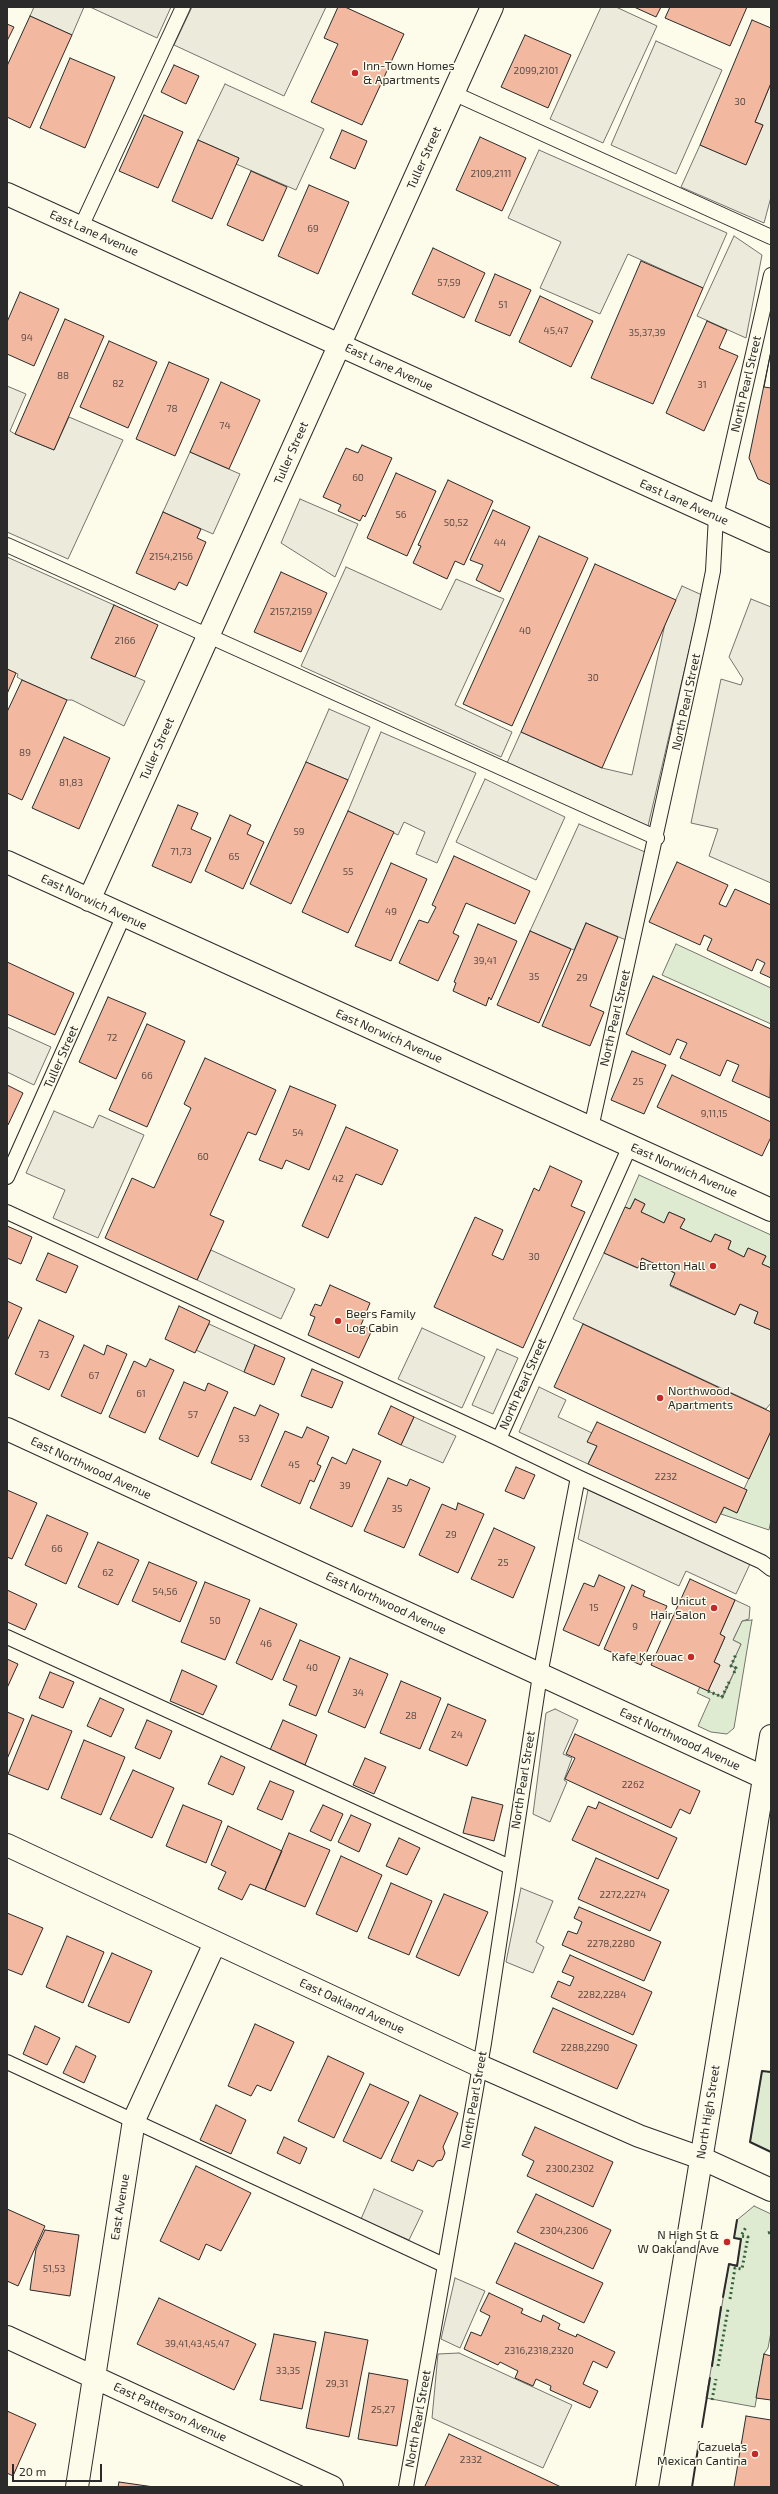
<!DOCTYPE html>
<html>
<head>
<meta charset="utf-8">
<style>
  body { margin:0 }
  #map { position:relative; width:778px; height:2494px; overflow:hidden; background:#fdfbea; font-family:"Exo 2",sans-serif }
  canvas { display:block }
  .frame { position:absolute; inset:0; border:8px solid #2b2b2b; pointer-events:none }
  .scale { position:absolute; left:12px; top:2464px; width:90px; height:18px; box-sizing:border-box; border:2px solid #2b2b2b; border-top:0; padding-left:5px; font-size:12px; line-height:14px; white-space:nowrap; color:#2b2b2b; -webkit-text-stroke:3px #fdfbea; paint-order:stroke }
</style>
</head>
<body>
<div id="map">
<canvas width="778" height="2494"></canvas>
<div class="frame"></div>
<div class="scale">20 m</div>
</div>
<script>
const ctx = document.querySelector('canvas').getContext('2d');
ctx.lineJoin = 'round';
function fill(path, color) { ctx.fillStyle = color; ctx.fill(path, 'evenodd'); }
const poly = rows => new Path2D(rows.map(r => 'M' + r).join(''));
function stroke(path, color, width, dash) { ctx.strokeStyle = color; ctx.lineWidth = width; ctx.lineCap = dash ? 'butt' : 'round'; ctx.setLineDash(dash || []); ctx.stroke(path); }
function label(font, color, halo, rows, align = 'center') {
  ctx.font = font + ' "Exo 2",sans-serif'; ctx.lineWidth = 3; ctx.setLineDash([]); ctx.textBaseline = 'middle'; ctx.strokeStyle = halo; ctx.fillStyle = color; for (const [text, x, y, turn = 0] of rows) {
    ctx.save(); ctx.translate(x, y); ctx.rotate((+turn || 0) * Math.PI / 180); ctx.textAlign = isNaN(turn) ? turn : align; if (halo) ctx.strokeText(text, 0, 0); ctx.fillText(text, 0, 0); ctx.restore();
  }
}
const green = poly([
  [676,944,771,988,771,1024,662,975,676,944],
  [639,1175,771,1235,771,1268,762,1264,766,1256,748,1248,744,1257,728,1249,731,1241,715,1234,711,1242,680,1228,685,1219,669,1212,664,1223,641,1212,645,1204,635,1199,630,1209,625,1207,639,1175],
  [771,1431,771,1520,769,1530,721,1514,724,1507,737,1513,747,1490,744,1489,771,1431],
  [752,1620,734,1728,727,1734,711,1732,698,1726,710,1699,697,1693,700,1687,723,1697,736,1668,731,1666,741,1644,733,1640,742,1621,752,1620],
  [762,2071,771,2072,771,2152,750,2142,762,2071],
  [754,2206,771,2214,771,2332,768,2348,764,2354,755,2407,706,2398,729,2264,737,2265,741,2240,734,2238,737,2220,754,2206]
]);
const parking = poly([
  [34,7,84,7,72,35,30,16,34,7],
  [90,7,171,7,157,38,90,7],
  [192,7,326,7,284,96,174,45,192,7],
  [601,7,616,7,657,26,603,143,550,119,601,7],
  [656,41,722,70,676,174,611,145,656,41],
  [771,83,771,197,764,223,681,187,700,145,746,164,763,125,755,122,771,83],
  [225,84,324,129,296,190,236,164,239,158,198,140,225,84],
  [539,150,727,233,703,288,628,254,600,314,540,288,561,242,508,218,539,150],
  [734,236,762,255,746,338,697,316,734,236],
  [7,386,26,394,10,431,15,434,54,450,69,417,123,440,68,559,7,532,7,386],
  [190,452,240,474,213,534,163,512,190,452],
  [300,499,358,524,335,577,281,543,300,499],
  [7,557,114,605,91,658,145,681,124,726,72,700,67,700,22,680,17,677,18,674,7,669,7,557],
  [346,567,441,610,456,579,504,599,455,705,512,732,501,757,301,666,346,567],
  [682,586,702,595,648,826,507,763,521,732,602,768,632,775,665,624,682,586],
  [751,599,771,607,771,883,709,856,718,829,691,823,721,679,741,685,743,679,729,657,751,599],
  [329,709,370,727,348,780,306,762,329,709],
  [381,732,476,773,437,863,416,854,425,832,404,822,398,835,348,811,381,732],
  [485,779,565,817,536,880,456,842,485,779],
  [579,824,645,852,626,940,586,923,574,950,530,931,579,824],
  [7,1027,51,1047,34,1085,7,1072,7,1027],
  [54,1111,93,1128,99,1115,144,1135,98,1238,53,1218,65,1190,26,1173,54,1111],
  [211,1250,295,1289,281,1319,197,1280,211,1250],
  [604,1253,637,1268,642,1258,675,1273,670,1286,735,1315,740,1304,758,1312,754,1323,771,1330,771,1403,766,1409,573,1319,604,1253],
  [209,1324,255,1345,244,1372,196,1350,209,1324],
  [422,1328,485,1357,462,1408,398,1379,422,1328],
  [497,1349,518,1358,493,1414,472,1405,497,1349],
  [539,1387,566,1400,558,1417,592,1433,597,1446,588,1464,519,1432,539,1387],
  [414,1417,456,1436,443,1463,401,1445,414,1417],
  [588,1490,750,1564,736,1594,686,1571,679,1586,578,1539,588,1490],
  [735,1600,750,1607,749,1619,742,1621,733,1640,741,1644,731,1666,736,1668,722,1697,708,1691,720,1665,714,1662,725,1637,720,1634,735,1600],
  [555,1709,578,1720,563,1754,572,1758,564,1780,567,1782,550,1822,533,1814,546,1713,555,1709],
  [521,1888,553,1901,536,1942,544,1947,533,1973,506,1962,521,1888],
  [374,2189,423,2211,409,2240,361,2219,374,2189],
  [455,2278,485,2291,460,2348,441,2339,455,2278],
  [459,2353,572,2405,543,2468,432,2418,438,2354,459,2353]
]);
const building = poly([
  [338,7,345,7,404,34,362,125,311,102,338,44,324,38,338,7],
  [634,7,661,7,656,17,634,7],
  [670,7,747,7,730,46,665,18,670,7],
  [30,16,72,35,30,128,7,117,7,66,30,16],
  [752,20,771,28,771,83,755,122,763,125,746,165,700,145,752,20],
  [7,24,14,27,7,41,7,24],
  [525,35,571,55,548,108,501,87,525,35],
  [70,58,115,77,85,148,40,128,70,58],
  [174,65,199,76,186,104,161,92,174,65],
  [144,115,183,132,158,188,119,171,144,115],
  [342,130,367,141,355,169,330,158,342,130],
  [480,137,526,158,502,211,456,190,480,137],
  [198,140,239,158,212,219,172,201,198,140],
  [251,171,287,187,263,241,227,225,251,171],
  [309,185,349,202,318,274,278,256,309,185],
  [433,248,485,273,464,318,412,294,433,248],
  [641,261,703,288,653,404,591,378,641,261],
  [495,274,531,290,510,336,475,321,495,274],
  [20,292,59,309,34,366,7,354,7,322,20,292],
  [540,296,593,321,571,367,519,342,540,296],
  [65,319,104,336,54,450,15,434,65,319],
  [707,321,727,330,719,348,738,356,704,431,666,413,707,321],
  [109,341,157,362,128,428,80,407,109,341],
  [771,351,771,388,764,387,771,351],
  [771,351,771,485,758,479,749,458,771,351],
  [169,362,209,379,175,456,136,439,169,362],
  [221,382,260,400,229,469,190,452,221,382],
  [362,445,392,458,365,517,363,515,360,521,338,511,341,505,323,497,346,448,358,453,362,445],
  [396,473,436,491,407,556,367,538,396,473],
  [448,480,493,501,464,565,455,561,447,579,413,563,421,546,418,545,448,480],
  [493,510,530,527,500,592,476,580,483,565,470,560,493,510],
  [163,512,201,529,197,538,206,542,187,586,179,582,175,590,136,573,163,512],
  [539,536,588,558,512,726,463,704,539,536],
  [595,564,676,600,602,768,521,732,595,564],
  [281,572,327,593,301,652,254,632,281,572],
  [114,605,158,625,135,677,91,658,114,605],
  [7,669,16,673,7,694,7,669],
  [22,680,67,700,22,800,7,793,7,712,22,680],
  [64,737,110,758,79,829,32,808,64,737],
  [306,762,348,780,291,904,250,884,306,762],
  [178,805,198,813,191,829,211,838,191,883,152,866,178,805],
  [348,811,394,832,348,933,302,912,348,811],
  [230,815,251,825,247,834,264,842,243,889,205,871,230,815],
  [454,856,530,891,515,924,466,903,453,933,459,936,438,981,399,963,419,920,428,923,436,907,432,905,454,856],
  [677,862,728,885,719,904,726,907,735,889,771,905,771,978,760,973,765,963,757,959,752,971,707,950,712,939,704,935,700,945,649,922,677,862],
  [391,863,427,879,391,961,355,946,391,863],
  [586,923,618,937,590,1006,604,1012,590,1046,542,1026,586,923],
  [478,924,517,941,491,1000,489,997,486,1006,453,991,456,983,454,982,478,924],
  [530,931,571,949,539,1023,497,1005,530,931],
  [7,962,74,993,55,1035,7,1014,7,962],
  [653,976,771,1029,770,1098,732,1081,739,1065,727,1060,720,1076,680,1058,687,1043,677,1039,670,1055,626,1034,653,976],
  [108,997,146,1013,116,1079,79,1062,108,997],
  [147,1024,185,1041,147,1127,109,1110,147,1024],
  [632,1051,666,1065,644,1114,611,1100,632,1051],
  [205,1058,276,1090,256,1135,248,1132,210,1215,224,1221,197,1280,105,1238,132,1178,154,1188,191,1108,184,1104,205,1058],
  [672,1075,771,1122,771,1137,762,1156,657,1107,672,1075],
  [7,1085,23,1093,8,1125,7,1124,7,1085],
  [290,1086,336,1105,309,1170,286,1160,282,1169,259,1160,290,1086],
  [346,1127,398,1150,382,1185,356,1174,328,1238,302,1226,346,1127],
  [550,1166,582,1181,571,1206,585,1212,523,1348,434,1307,475,1217,503,1230,492,1255,503,1260,534,1188,539,1191,550,1166],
  [635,1199,645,1204,641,1212,652,1217,664,1223,669,1212,685,1219,680,1228,693,1234,711,1242,715,1234,731,1241,728,1249,744,1257,748,1248,766,1256,762,1264,771,1268,771,1330,754,1323,758,1312,740,1304,735,1315,670,1285,675,1273,642,1258,638,1268,604,1253,625,1207,630,1209,635,1199],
  [7,1226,32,1237,21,1264,7,1258,7,1226],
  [48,1253,78,1266,66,1293,36,1280,48,1253],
  [330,1285,370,1303,361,1325,372,1330,359,1358,308,1335,315,1317,310,1315,315,1304,321,1306,330,1285],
  [7,1301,22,1308,7,1341,7,1301],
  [179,1306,210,1321,195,1353,165,1339,179,1306],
  [39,1320,74,1336,49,1390,15,1374,39,1320],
  [583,1324,771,1412,771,1431,749,1479,554,1387,583,1324],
  [84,1345,104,1355,107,1345,127,1354,101,1414,61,1396,84,1345],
  [255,1345,285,1358,274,1385,244,1372,255,1345],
  [150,1359,174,1370,145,1433,109,1417,134,1361,146,1367,150,1359],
  [312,1369,343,1382,332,1408,301,1396,312,1369],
  [184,1382,205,1391,208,1383,228,1392,198,1457,159,1439,184,1382],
  [260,1405,279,1414,251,1480,211,1463,234,1407,255,1416,260,1405],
  [391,1406,414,1417,401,1445,378,1434,391,1406],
  [597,1422,747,1490,737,1513,724,1507,716,1523,588,1464,597,1446,587,1442,597,1422],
  [307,1427,329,1437,317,1464,321,1466,314,1482,310,1480,300,1504,261,1486,285,1431,302,1438,307,1427],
  [353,1449,381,1461,352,1527,310,1508,332,1457,346,1464,353,1449],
  [516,1467,535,1475,524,1499,505,1491,516,1467],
  [388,1478,407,1486,410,1479,430,1488,404,1548,364,1531,388,1478],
  [7,1490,37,1503,12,1559,7,1557,7,1490],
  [458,1503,484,1514,458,1573,419,1555,442,1504,456,1510,458,1503],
  [47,1515,88,1533,66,1584,25,1565,47,1515],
  [494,1528,535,1547,513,1598,471,1579,494,1528],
  [98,1542,139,1560,118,1605,78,1587,98,1542],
  [149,1562,197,1582,180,1622,132,1601,149,1562],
  [599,1575,625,1587,599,1646,563,1630,584,1583,594,1587,599,1575],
  [690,1579,735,1600,720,1634,725,1637,714,1662,720,1665,708,1691,651,1665,690,1579],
  [205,1582,250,1600,225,1660,181,1642,205,1582],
  [632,1585,645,1591,643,1596,667,1606,641,1665,604,1649,632,1585],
  [7,1590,37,1604,25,1630,7,1622,7,1590],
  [260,1608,297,1624,272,1680,236,1663,260,1608],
  [300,1640,340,1657,316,1716,289,1705,297,1686,283,1680,300,1640],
  [350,1658,388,1674,365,1728,328,1712,350,1658],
  [7,1659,18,1664,7,1688,7,1659],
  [182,1670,217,1686,203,1715,170,1701,182,1670],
  [50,1672,74,1682,63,1708,39,1698,50,1672],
  [401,1681,441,1698,420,1749,380,1733,401,1681],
  [100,1698,124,1709,111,1737,87,1726,100,1698],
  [448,1704,486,1720,467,1766,429,1750,448,1704],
  [7,1712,24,1719,7,1759,7,1712],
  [32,1715,72,1731,48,1790,8,1774,32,1715],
  [147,1720,172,1731,160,1759,135,1748,147,1720],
  [283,1720,317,1735,305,1765,270,1750,283,1720],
  [575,1734,700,1791,690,1814,680,1809,671,1828,565,1779,575,1758,566,1754,575,1734],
  [84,1740,125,1757,101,1815,61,1798,84,1740],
  [221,1756,245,1767,233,1795,208,1784,221,1756],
  [365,1758,386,1767,374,1794,353,1785,365,1758],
  [133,1770,174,1788,152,1838,110,1819,133,1770],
  [270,1781,294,1791,282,1820,257,1809,270,1781],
  [472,1797,503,1805,494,1841,463,1833,472,1797],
  [599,1802,677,1838,658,1879,572,1840,588,1806,596,1809,599,1802],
  [183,1805,222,1821,206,1863,166,1846,183,1805],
  [323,1805,343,1814,331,1841,310,1831,323,1805],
  [351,1815,371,1824,359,1852,338,1842,351,1815],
  [228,1826,282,1851,265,1890,250,1884,242,1900,218,1889,226,1872,211,1865,228,1826],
  [289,1833,330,1850,305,1907,265,1890,289,1833],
  [399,1838,420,1848,407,1875,386,1866,399,1838],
  [341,1856,382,1875,357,1932,316,1914,341,1856],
  [596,1858,669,1890,650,1931,578,1899,596,1858],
  [391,1883,432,1901,409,1955,368,1938,391,1883],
  [444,1894,488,1912,459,1976,416,1957,444,1894],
  [579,1907,661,1942,644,1981,562,1945,568,1931,577,1934,582,1922,574,1918,579,1907],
  [7,1913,43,1928,22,1975,7,1969,7,1913],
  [67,1936,104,1952,83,2003,46,1987,67,1936],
  [112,1953,152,1971,129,2023,88,2006,112,1953],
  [570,1955,652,1992,633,2035,551,1997,558,1981,570,1986,574,1977,562,1972,570,1955],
  [553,2008,637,2045,617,2089,533,2052,553,2008],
  [255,2024,294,2042,271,2091,257,2085,251,2096,228,2086,255,2024],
  [35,2026,60,2038,47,2065,23,2054,35,2026],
  [76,2046,96,2056,84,2083,63,2073,76,2046],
  [328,2056,364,2073,334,2138,298,2121,328,2056],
  [370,2084,409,2102,381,2159,343,2141,370,2084],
  [420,2095,458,2113,443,2147,445,2153,442,2160,437,2161,433,2167,418,2160,413,2171,391,2161,420,2095],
  [216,2105,246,2120,231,2154,200,2140,216,2105],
  [535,2127,613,2162,593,2207,527,2176,534,2161,522,2155,535,2127],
  [284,2137,307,2148,300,2164,277,2153,284,2137],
  [196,2166,251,2193,221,2251,206,2244,199,2260,160,2241,196,2166],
  [536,2194,611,2230,593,2269,517,2232,536,2194],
  [7,2209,45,2226,18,2286,7,2281,7,2209],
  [45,2230,79,2235,70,2296,30,2290,36,2249,45,2230],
  [515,2243,603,2283,584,2323,496,2283,515,2243],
  [489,2293,523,2309,521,2313,541,2322,543,2315,560,2324,558,2329,576,2337,577,2334,615,2352,607,2368,593,2361,583,2384,598,2391,590,2408,550,2390,551,2386,536,2379,533,2386,515,2378,518,2371,500,2362,498,2365,464,2349,471,2332,481,2336,490,2316,480,2311,489,2293],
  [159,2298,256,2344,234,2390,137,2344,159,2298],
  [325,2332,368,2340,349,2437,306,2428,325,2332],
  [274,2334,316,2342,302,2409,260,2400,274,2334],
  [764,2354,771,2356,771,2400,756,2398,764,2354],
  [369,2373,408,2380,397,2446,358,2439,369,2373],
  [7,2411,36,2424,13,2476,7,2473,7,2411],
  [746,2416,771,2420,771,2487,734,2487,746,2416],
  [449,2434,561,2487,427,2487,425,2486,449,2434],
  [119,2482,154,2487,118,2487,119,2482]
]);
const service = poly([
  [453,93,771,237],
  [81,227,183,7],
  [7,545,657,838],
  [591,1128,703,621,713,571,716,516,771,275],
  [7,1177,124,915],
  [7,1212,499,1439],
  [578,1477,762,1562,771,1569],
  [7,1637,510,1867],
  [7,2062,444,2265],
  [406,2487,484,2043,540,1675,578,1477,499,1439,630,1146]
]);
const minor = poly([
  [7,862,771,1210],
  [89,900,492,7],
  [7,1429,765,1778],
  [7,1845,480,2066,639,2136,701,2158,771,2190],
  [7,2337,332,2487],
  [77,2487,134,2120,215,1943]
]);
const tertiary = poly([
  [7,194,771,541]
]);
const primary = poly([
  [647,2487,771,1736]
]);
const hedge = poly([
  [734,1673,736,1668,731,1666,736,1654],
  [708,1691,722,1697,730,1680],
  [768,2233,771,2232],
  [730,2299,735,2268,742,2269,748,2237,741,2236,746,2227],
  [718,2366,728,2309],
  [712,2400,716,2379]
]);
const wall = poly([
  [771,2072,762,2071,750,2142,771,2152],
  [723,2297,729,2264,737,2266,741,2239,734,2238,737,2220],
  [712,2366,721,2307],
  [702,2427,710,2378],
  [692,2487,699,2442]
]);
const markers = [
  [355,73,4,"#c62828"],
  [713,1266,4,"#c62828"],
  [338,1321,4,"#c62828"],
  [660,1398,4,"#c62828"],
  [714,1608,4,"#c62828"],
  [691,1657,4,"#c62828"],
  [727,2242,4,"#c62828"],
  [755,2454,4,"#c62828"]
];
const numberNames = [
  ["2099,2101",536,71],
  ["30",740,102],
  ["2109,2111",491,174],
  ["69",313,229],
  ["57,59",449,283],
  ["51",503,305],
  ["45,47",556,331],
  ["35,37,39",647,333],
  ["94",27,338],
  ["88",63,376],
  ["82",118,384],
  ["31",702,385],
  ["78",172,409],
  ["74",225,426],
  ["60",358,478],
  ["56",401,515],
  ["50,52",456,523],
  ["44",500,543],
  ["2154,2156",171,557],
  ["2157,2159",291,612],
  ["40",525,631],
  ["2166",125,641],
  ["30",593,678],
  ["89",25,753],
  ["81,83",71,783],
  ["59",299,832],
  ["71,73",181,852],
  ["65",234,857],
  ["55",348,872],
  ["49",391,912],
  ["39,41",485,961],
  ["35",534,977],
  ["29",582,978],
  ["72",112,1038],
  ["66",147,1076],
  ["25",638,1082],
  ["9,11,15",714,1114],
  ["54",298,1133],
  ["60",203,1157],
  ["42",338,1179],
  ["30",534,1257],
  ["73",44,1355],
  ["67",94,1376],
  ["61",141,1394],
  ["57",193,1415],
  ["53",244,1439],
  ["45",294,1465],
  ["2232",666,1477],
  ["39",345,1486],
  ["35",397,1509],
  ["29",451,1535],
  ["66",57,1549],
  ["25",503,1563],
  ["62",108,1573],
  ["54,56",165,1592],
  ["15",594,1608],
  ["50",215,1621],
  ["9",635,1627],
  ["46",266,1644],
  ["40",312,1668],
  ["34",358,1693],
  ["28",411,1716],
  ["24",457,1735],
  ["2262",633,1785],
  ["2272,2274",623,1895],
  ["2278,2280",611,1944],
  ["2282,2284",602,1995],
  ["2288,2290",585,2048],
  ["2300,2302",570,2169],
  ["2304,2306",564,2231],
  ["51,53",54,2269],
  ["39,41,43,45,47",197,2344],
  ["2316,2318,2320",539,2351],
  ["33,35",288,2371],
  ["29,31",337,2384],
  ["25,27",383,2410],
  ["2332",471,2460]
];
const poiNames = [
  ["Inn-Town Homes",363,66,"left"],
  ["& Apartments",363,80,"left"],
  ["Bretton Hall",705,1266],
  ["Beers Family",346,1314,"left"],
  ["Log Cabin",346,1328,"left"],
  ["Northwood",668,1391,"left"],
  ["Apartments",668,1405,"left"],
  ["Unicut",706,1601],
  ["Hair Salon",706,1615],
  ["Kafe Kerouac",683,1657],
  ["N High St &",719,2235],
  ["W Oakland Ave",719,2249],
  ["Cazuelas",747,2447],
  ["Mexican Cantina",747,2461]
];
const streetNames = [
  ["Tuller Street",424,158,-66],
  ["East Lane Avenue",94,233,24],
  ["East Lane Avenue",389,367,25],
  ["North Pearl Street",746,384,-77],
  ["Tuller Street",291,453,-66],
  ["East Lane Avenue",684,502,24],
  ["North Pearl Street",686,702,-78],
  ["Tuller Street",157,749,-66],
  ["East Norwich Avenue",94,902,25],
  ["North Pearl Street",615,1018,-77],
  ["East Norwich Avenue",389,1036,24],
  ["Tuller Street",61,1057,-66],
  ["East Norwich Avenue",684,1170,24],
  ["North Pearl Street",523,1384,-66],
  ["East Northwood Avenue",91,1468,25],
  ["East Northwood Avenue",386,1603,25],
  ["East Northwood Avenue",680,1739,25],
  ["North Pearl Street",523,1780,-81],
  ["East Oakland Avenue",352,2006,25],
  ["North Pearl Street",474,2100,-80],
  ["North High Street",708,2112,-81],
  ["East Avenue",120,2207,-81],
  ["East Patterson Avenue",170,2412,25],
  ["North Pearl Street",418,2419,-80]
];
fill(green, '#deebd1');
stroke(green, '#74746e', 1);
fill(parking, '#eceadb');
stroke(parking, '#74746e', 1);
fill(building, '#f2b8a0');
stroke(building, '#2b2b2b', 1);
stroke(service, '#2b2b2b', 16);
stroke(minor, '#2b2b2b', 24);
stroke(tertiary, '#2b2b2b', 24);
stroke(primary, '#2b2b2b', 24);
stroke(service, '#fdfbea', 14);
stroke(minor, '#fdfbea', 22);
stroke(tertiary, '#fdfbea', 22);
stroke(primary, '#fdfbea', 22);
stroke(hedge, '#34623c', 3, [2, 3]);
stroke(wall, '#2b2b2b', 2);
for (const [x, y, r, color] of markers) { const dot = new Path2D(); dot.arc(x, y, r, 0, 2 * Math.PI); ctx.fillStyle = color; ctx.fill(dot); stroke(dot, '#fdfbea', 1.5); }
label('10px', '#5d4e48', null, numberNames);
label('12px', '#2b2b2b', '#fdfbea', poiNames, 'right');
label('12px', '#2b2b2b', '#fdfbea', streetNames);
</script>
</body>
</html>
